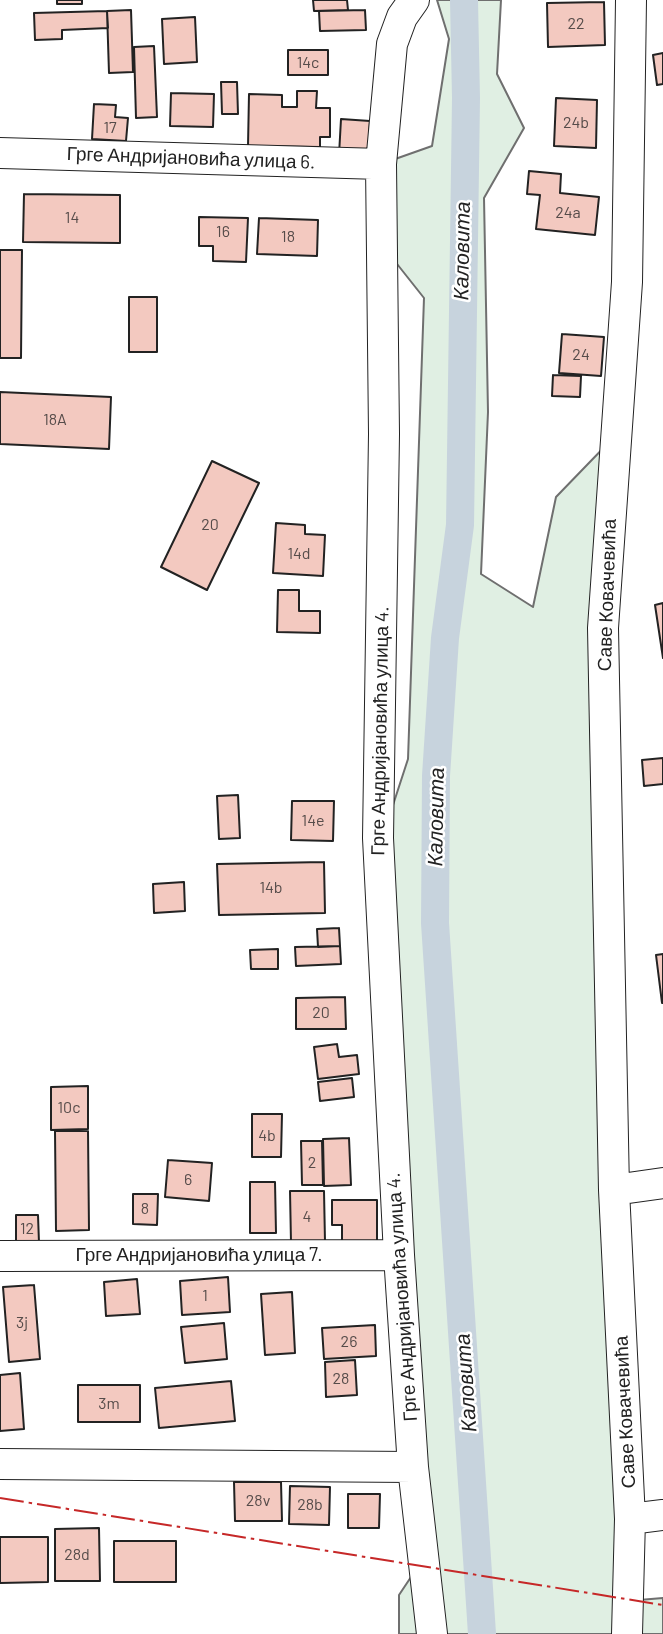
<!DOCTYPE html>
<html>
<head>
<meta charset="utf-8">
<style>
  body { margin:0 }
  canvas { display:block; background:#fff }
</style>
</head>
<body>
<canvas width="663" height="1634"></canvas>
<script>
const ctx = document.querySelector('canvas').getContext('2d');
ctx.lineJoin = 'round';
function fill(path, color) { ctx.fillStyle = color; ctx.fill(path, 'evenodd'); }
const poly = rows => new Path2D(rows.map(r => 'M' + r).join(''));
function stroke(path, color, width, dash) { ctx.strokeStyle = color; ctx.lineWidth = width; ctx.lineCap = dash ? 'butt' : 'round'; ctx.setLineDash(dash || []); ctx.stroke(path); }
function label(font, color, halo, rows, align = 'center') {
  ctx.font = font + ' Barlow,sans-serif'; ctx.lineWidth = 5; ctx.setLineDash([]); ctx.textBaseline = 'middle'; ctx.strokeStyle = halo; ctx.fillStyle = color; for (const [text, x, y, turn = 0] of rows) {
    ctx.save(); ctx.translate(x, y); ctx.rotate((+turn || 0) * Math.PI / 180); ctx.textAlign = isNaN(turn) ? turn : align; if (halo) ctx.strokeText(text, 0, 0); ctx.fillText(text, 0, 0); ctx.restore();
  }
}
const green = poly([
  [437,0,501,0,497,74,524,128,484,198,488,412,481,574,533,607,556,497,615,436,618,1634,399,1634,399,1595,425,1556,378,851,408,759,424,298,382,245,381,164,432,146,449,39,437,0],
  [663,1598,663,1634,627,1634,627,1601,663,1598]
]);
const canal = poly([
  [464,0,466,98,460,525,445,638,436,776,435,923,482,1634]
]);
const building = poly([
  [57,0,82,0,82,4,57,4,57,0],
  [313,0,347,0,348,10,314,11,313,0],
  [604,2,605,45,548,47,547,3,604,2],
  [131,10,133,72,109,73,107,11,131,10],
  [365,10,366,30,320,31,319,11,365,10],
  [107,11,108,28,62,30,62,39,35,40,34,13,107,11],
  [195,17,197,62,164,64,162,19,195,17],
  [154,46,157,117,136,118,134,47,154,46],
  [288,50,328,50,328,75,288,75,288,50],
  [663,53,663,84,657,85,653,55,663,53],
  [221,82,237,82,238,114,222,114,221,82],
  [297,91,317,91,316,108,330,108,330,137,320,137,320,147,248,146,249,94,282,95,282,107,297,107,297,91],
  [171,93,214,94,213,127,170,126,171,93],
  [556,98,597,100,596,148,554,146,556,98],
  [94,104,116,105,115,117,128,118,126,141,92,139,94,104],
  [341,119,370,121,368,157,339,155,341,119],
  [529,171,561,174,560,193,599,197,595,235,536,229,540,195,527,194,529,171],
  [24,194,120,195,120,243,23,242,24,194],
  [199,217,248,218,246,262,213,261,213,246,199,246,199,217],
  [259,218,318,220,317,256,257,254,259,218],
  [0,250,22,250,21,358,0,358,0,250],
  [129,297,157,297,157,352,129,352,129,297],
  [562,334,604,337,601,376,559,373,562,334],
  [553,375,581,376,580,397,552,396,553,375],
  [0,392,111,397,109,449,0,444,0,392],
  [212,461,259,483,207,590,161,567,212,461],
  [276,523,305,525,305,534,325,535,323,576,273,573,276,523],
  [278,590,299,590,299,611,320,611,320,633,277,632,278,590],
  [663,603,663,658,655,605,663,603],
  [663,758,663,784,644,786,642,760,663,758],
  [238,795,240,838,219,839,217,796,238,795],
  [292,801,334,801,333,841,291,840,292,801],
  [324,862,325,913,219,915,217,864,324,862],
  [184,882,185,911,154,913,153,884,184,882],
  [339,928,340,946,318,947,317,929,339,928],
  [340,946,341,964,296,966,295,947,340,946],
  [278,949,278,969,251,969,250,950,278,949],
  [663,954,663,1003,662,1003,656,955,663,954],
  [345,997,346,1029,296,1029,296,998,345,997],
  [337,1044,339,1057,357,1055,359,1074,318,1079,314,1047,337,1044],
  [352,1078,354,1097,320,1101,318,1082,352,1078],
  [88,1086,88,1129,51,1130,51,1087,88,1086],
  [252,1114,282,1114,281,1157,252,1157,252,1114],
  [55,1131,88,1131,89,1230,56,1231,55,1131],
  [349,1138,351,1185,324,1186,323,1139,349,1138],
  [301,1141,322,1141,323,1185,302,1185,301,1141],
  [168,1160,212,1163,209,1201,165,1197,168,1160],
  [250,1182,275,1182,276,1233,250,1233,250,1182],
  [290,1191,324,1191,325,1242,291,1243,290,1191],
  [133,1194,158,1194,157,1225,133,1224,133,1194],
  [332,1200,377,1200,377,1242,342,1242,342,1225,332,1225,332,1200],
  [16,1215,38,1215,39,1243,16,1244,16,1215],
  [228,1277,230,1312,182,1315,180,1281,228,1277],
  [137,1279,140,1314,106,1316,104,1282,137,1279],
  [34,1285,40,1359,9,1362,3,1287,34,1285],
  [292,1292,295,1353,265,1355,261,1294,292,1292],
  [224,1323,227,1359,185,1363,181,1327,224,1323],
  [375,1325,376,1356,324,1359,322,1328,375,1325],
  [355,1360,357,1395,326,1397,325,1362,355,1360],
  [20,1373,24,1429,0,1431,0,1375,20,1373],
  [231,1381,235,1421,159,1428,155,1388,231,1381],
  [78,1385,140,1385,140,1422,78,1422,78,1385],
  [234,1482,281,1482,282,1521,235,1521,234,1482],
  [290,1486,330,1487,329,1525,289,1524,290,1486],
  [348,1494,380,1494,379,1528,348,1528,348,1494],
  [99,1528,100,1581,55,1581,55,1529,99,1528],
  [0,1537,48,1537,48,1582,0,1583,0,1537],
  [114,1541,176,1541,176,1582,114,1582,114,1541]
]);
const minor = poly([
  [414,0,402,17,392,44,381,164,384,434,378,838,399,1255,413,1467,432,1634],
  [0,153,381,164],
  [614,1190,663,1183],
  [0,1256,399,1255],
  [0,1464,413,1467],
  [630,1519,663,1515],
  [627,1634,630,1519,614,1190,603,628,627,282,631,0]
]);
const power = poly([
  [0,1498,663,1605]
]);
const numberNames = [
  ["22",576,24],
  ["14c",308,63],
  ["24b",576,123],
  ["17",110,128],
  ["24a",568,213],
  ["14",72,218],
  ["16",223,232],
  ["18",288,237],
  ["24",581,355],
  ["18A",55,420],
  ["20",210,525],
  ["14d",299,554],
  ["14e",313,821],
  ["14b",271,888],
  ["20",321,1013],
  ["10c",69,1108],
  ["4b",267,1136],
  ["2",312,1163],
  ["6",188,1180],
  ["8",145,1209],
  ["4",307,1217],
  ["12",27,1229],
  ["1",205,1296],
  ["3j",22,1323],
  ["26",349,1342],
  ["28",341,1379],
  ["3m",109,1404],
  ["28v",258,1501],
  ["28b",310,1505],
  ["28d",77,1555]
];
const streetNames = [
  ["Грге Андријановића улица 6.",191,158,2],
  ["Саве Ковачевића",607,595,-88],
  ["Грге Андријановића улица 4.",380,731,-89],
  ["Грге Андријановића улица 7.",199,1255],
  ["Грге Андријановића улица 4.",402,1297,-94],
  ["Саве Ковачевића",625,1412,-93]
];
const waterNames = [
  ["Каловита",462,251,-89],
  ["Каловита",436,817,-89],
  ["Каловита",466,1383,-94]
];
fill(green, '#e0efe3');
stroke(green, '#6f6f6f', 2);
stroke(canal, '#c7d3dd', 28);
fill(building, '#f3c9c0');
stroke(building, '#222', 2);
stroke(minor, '#222', 32);
stroke(minor, '#fff', 30);
stroke(power, '#c62828', 2, [24, 5, 3.5, 5]);
label('16px', '#564c4a', null, numberNames);
label('19px', '#222', '#fff', streetNames);
label('italic 21px', '#222', '#fff', waterNames);
</script>
</body>
</html>
